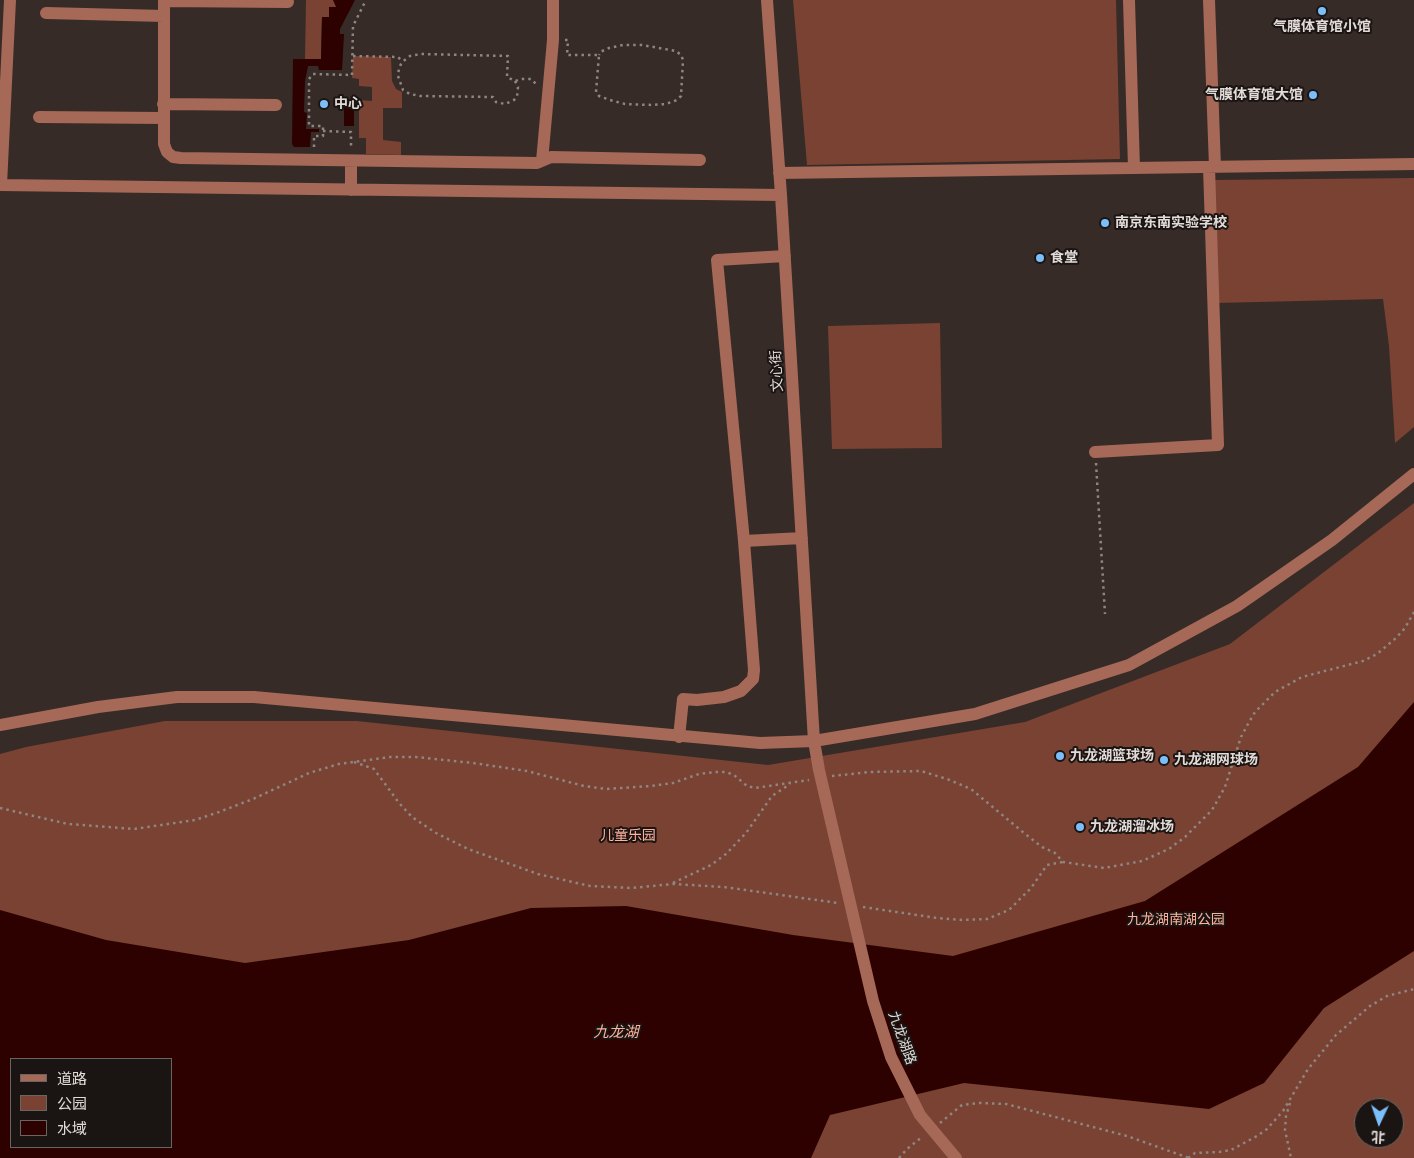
<!DOCTYPE html>
<html>
<head>
<meta charset="utf-8">
<style>
  body { margin:0 }
  #map { position:relative; width:1414px; height:1158px; overflow:hidden; background:#362b27; font-family:Raleway,"Noto Sans SC",sans-serif }
  canvas { display:block }
  .legend { position:absolute; left:10px; top:1058px; width:162px; height:90px; box-sizing:border-box; background:#1a1413; border:1px solid #6a6462; margin:0; padding:6px 9px; list-style:none; font-size:15px; color:#e2dbd8 }
  .legend li { display:flex; align-items:center; gap:10px; height:25px }
  .legend b { width:25px; border:1px solid #6a6462 }
  .north { position:absolute; left:1354px; top:1098px; width:50px; height:50px; box-sizing:border-box; background:#1a1413; border:1px solid #6a6462; border-radius:50%; rotate:183deg; font-size:14px; font-weight:700; line-height:20px; text-align:center; color:#e2dbd8 }
  .north::after { content:''; display:block; margin:auto; width:18px; height:22px; background:#7cbef9; clip-path:polygon(50% 0,100% 100%,50% 72%,0 100%) }
</style>
</head>
<body>
<div id="map">
<canvas width="1414" height="1158"></canvas>
<ul class="legend">
<li><b style="height:6px;background:#a66857"></b>道路</li>
<li><b style="height:14px;background:#794233"></b>公园</li>
<li><b style="height:14px;background:#2d0100"></b>水域</li>
</ul>
<div class="north">北</div>
</div>
<script>
const ctx = document.querySelector('canvas').getContext('2d');
ctx.lineJoin = 'round';
function fill(path, color) { ctx.fillStyle = color; ctx.fill(path, 'evenodd'); }
const poly = rows => new Path2D(rows.map(r => 'M' + r).join(''));
function stroke(path, color, width, dash) { ctx.strokeStyle = color; ctx.lineWidth = width; ctx.lineCap = dash ? 'butt' : 'round'; ctx.setLineDash(dash || []); ctx.stroke(path); }
function label(font, color, halo, rows, align = 'center') {
  ctx.font = font + ' Raleway,"Noto Sans SC",sans-serif'; ctx.lineWidth = 4; ctx.setLineDash([]); ctx.textBaseline = 'middle'; ctx.strokeStyle = halo; ctx.fillStyle = color; for (const [text, x, y, turn = 0] of rows) {
    ctx.save(); ctx.translate(x, y); ctx.rotate((+turn || 0) * Math.PI / 180); ctx.textAlign = isNaN(turn) ? turn : align; if (halo) ctx.strokeText(text, 0, 0); ctx.fillText(text, 0, 0); ctx.restore();
  }
}
const green = poly([
  [306,0,333,0,337,7,329,17,322,17,321,59,305,59],
  [793,0,1116,0,1120,159,807,165],
  [353,56,391,57,392,81,396,89,402,92,402,108,383,108,383,140,401,142,401,155,366,154,366,138,359,138,359,100,372,101,372,87,359,86,359,79,352,78],
  [1414,178,1414,427,1395,443,1389,346,1383,299,1216,303,1211,180],
  [940,323,942,448,832,449,828,326],
  [1414,503,1414,1158,0,1158,0,754,26,747,165,721,357,721,768,765,1025,722,1230,644],
  [11,1059,171,1059,171,1147,11,1147],
  [1364,1108,1394,1108,1394,1138,1364,1138]
]);
const water = poly([
  [333,0,355,0,340,29,340,34,344,34,342,70,319,70,318,66,308,66,305,81,304,112,307,113,306,129,319,129,319,132,311,132,310,147,294,147,292,144,293,59,321,59,322,17,329,17,329,7,336,7],
  [344,104,354,104,354,126,344,126],
  [1414,702,1414,951,1324,1008,1264,1083,1209,1109,964,1083,830,1115,811,1158,0,1158,0,910,106,940,245,963,409,940,531,908,626,906,793,935,953,956,1145,901,1358,767],
  [11,1059,171,1059,171,1147,11,1147]
]);
const path = poly([
  [565,40,568,40,567,55,599,55,596,92,599,96,610,100,625,104,652,105,666,104,677,100,681,96,683,60,681,55,676,51,642,45,623,45,609,48,600,52,599,55],
  [353,56,398,57,402,61],
  [515,81,518,87,517,97,514,100,505,104,496,102,493,97,420,96,410,94,403,90,398,76,399,68,402,62,410,56,421,54,508,56,507,77,515,81,522,79,531,79,537,85],
  [323,131,351,132,351,148],
  [314,147,314,136,323,136,323,126,309,126,309,79,313,74,352,75,353,26,366,0],
  [1096,463,1105,614],
  [354,762,374,769,399,803,412,817,436,833,468,849,538,874,590,886,632,888,673,884,724,887,838,903],
  [832,776,870,772,921,771,947,779,971,789,1024,833,1042,847,1055,853,1063,862,1104,868,1142,861,1169,849,1185,837,1212,810,1225,787,1241,737,1248,724,1255,712,1275,692,1302,677,1363,661,1377,654,1396,638,1405,628,1414,612],
  [0,808,68,824,134,829,195,820,219,812,253,799,309,773,339,764,390,757,416,757,473,763,527,771,584,786,606,789,651,786,673,783,699,774,716,772,726,772,734,775,747,786,755,788,809,780],
  [673,883,711,865,726,854,746,833,772,796,790,784],
  [863,907,937,918,962,920,987,919,1009,910,1031,888,1047,865,1063,862],
  [1290,1103,1286,1116,1285,1130,1291,1158],
  [940,1123,962,1105,980,1103,1006,1104,1127,1136,1189,1158],
  [899,1158,907,1149,922,1137],
  [1188,1158,1195,1153,1219,1152,1231,1150,1257,1136,1267,1129,1283,1111,1308,1069,1336,1035,1370,1006,1387,996,1414,989]
]);
const minor = poly([
  [164,0,164,144,167,152,173,157,181,158,537,163,551,157,700,160],
  [767,0,781,195,814,741,819,770,873,1001,891,1057,920,1115,956,1158],
  [1129,0,1134,168],
  [1209,0,1215,167],
  [164,1,288,2],
  [46,13,164,16],
  [163,104,276,105],
  [39,117,163,118],
  [351,161,351,190],
  [542,161,553,40,553,0],
  [779,173,1414,164],
  [0,185,781,195],
  [1,185,10,0],
  [1095,452,1218,445,1209,167],
  [744,541,717,260,785,256],
  [0,725,98,707,177,697,254,697,760,743,814,741,975,714,1129,665,1237,606,1332,540,1414,474],
  [679,737,683,699,697,700,724,697,741,691,753,679,754,670,744,541,802,538]
]);
const markers = [
  [1322,11,5,"#7cbef9"],
  [1313,95,5,"#7cbef9"],
  [324,104,5,"#7cbef9"],
  [1105,223,5,"#7cbef9"],
  [1040,258,5,"#7cbef9"],
  [1060,756,5,"#7cbef9"],
  [1164,760,5,"#7cbef9"],
  [1080,827,5,"#7cbef9"]
];
const poiNames = [
  ["气膜体育馆小馆",1322,27,"center"],
  ["气膜体育馆大馆",1303,95,"right"],
  ["中心",334,104],
  ["南京东南实验学校",1115,223],
  ["食堂",1050,258],
  ["九龙湖篮球场",1070,756],
  ["九龙湖网球场",1174,760],
  ["九龙湖溜冰场",1090,827]
];
const streetNames = [
  ["文心街",777,371,-93],
  ["九龙湖路",902,1038,70]
];
const parkNames = [
  ["儿童乐园",628,836],
  ["九龙湖南湖公园",1176,920]
];
const waterNames = [
  ["九龙湖",616,1032]
];
fill(green, '#794233');
fill(water, '#2d0100');
stroke(path, '#8f8682', 2.5, [2.5, 4]);
stroke(minor, '#a66857', 12);
for (const [x, y, r, color] of markers) { const dot = new Path2D(); dot.arc(x, y, r, 0, 2 * Math.PI); ctx.fillStyle = color; ctx.fill(dot); stroke(dot, '#1a1413', 2); }
label('bold 14px', '#e2dbd8', '#1a1413', poiNames, 'left');
label('14px', '#e2dbd8', '#1a1413', streetNames);
label('14px', '#feb29d', '#1a1413', parkNames);
label('italic 15px', '#feb39d', '#1a1413', waterNames);
</script>
</body>
</html>
